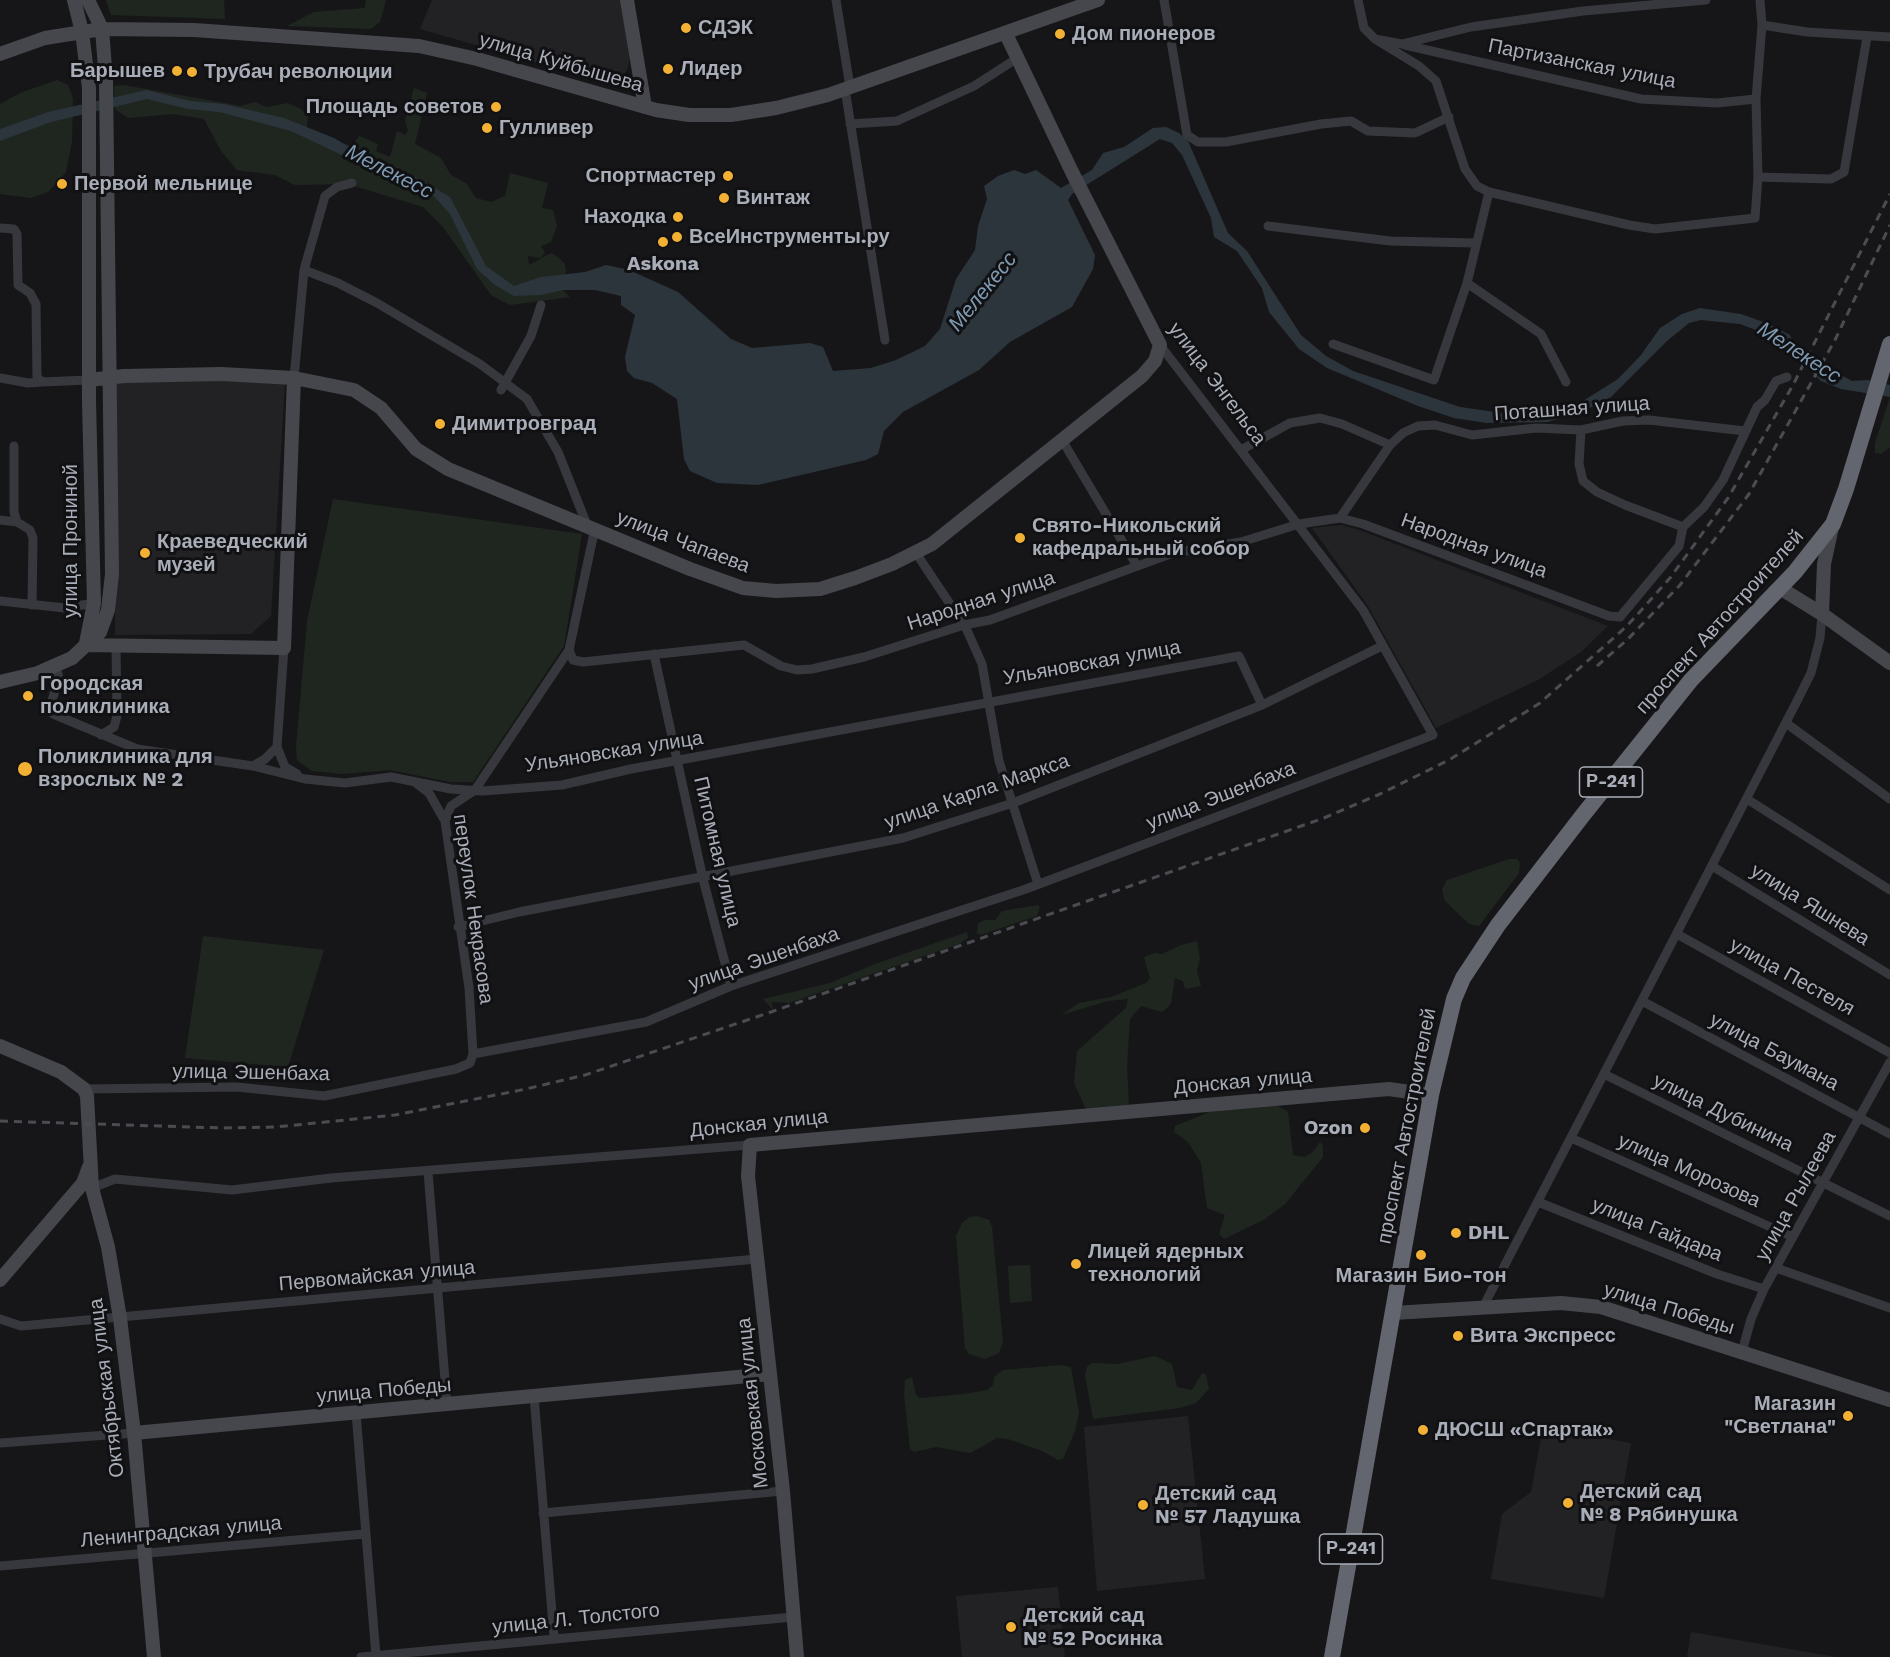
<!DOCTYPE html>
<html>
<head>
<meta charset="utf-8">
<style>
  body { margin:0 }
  canvas { display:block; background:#161618 }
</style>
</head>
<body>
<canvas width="1890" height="1657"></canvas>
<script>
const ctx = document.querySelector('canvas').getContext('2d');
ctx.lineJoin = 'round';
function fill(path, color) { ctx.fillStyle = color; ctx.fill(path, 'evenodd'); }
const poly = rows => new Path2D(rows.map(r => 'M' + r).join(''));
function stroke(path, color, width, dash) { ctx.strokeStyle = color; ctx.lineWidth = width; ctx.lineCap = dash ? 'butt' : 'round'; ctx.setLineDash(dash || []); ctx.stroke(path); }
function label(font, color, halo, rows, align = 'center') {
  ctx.font = font + ' "Work Sans",sans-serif'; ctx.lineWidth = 6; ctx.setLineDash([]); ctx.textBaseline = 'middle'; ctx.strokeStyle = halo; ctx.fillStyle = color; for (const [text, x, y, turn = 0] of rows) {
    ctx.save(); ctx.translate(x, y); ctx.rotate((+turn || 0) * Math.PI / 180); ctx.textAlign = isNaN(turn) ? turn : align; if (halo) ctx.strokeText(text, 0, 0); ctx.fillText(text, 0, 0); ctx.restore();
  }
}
const built = poly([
  [432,0,620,0,630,56,628,68,620,81,611,84,420,29],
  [116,380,285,382,271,616,251,634,115,635],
  [1341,525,1359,530,1608,626,1581,652,1538,680,1436,728,1368,606,1312,528],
  [1188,1416,1205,1579,1097,1591,1084,1427],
  [1543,1428,1631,1443,1604,1598,1491,1579,1502,1514,1531,1492],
  [1058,1587,1065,1657,962,1657,956,1596],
  [1691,1632,1836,1657,1687,1657]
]);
const green = poly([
  [106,0,224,0,225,19,111,15],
  [366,0,386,0,380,22,371,29,287,26,314,12,365,8],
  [57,80,68,85,73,99,72,141,66,172,48,192,31,198,0,194,0,104,20,93],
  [124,85,241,106,255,102,267,107,288,103,301,109,308,117,307,128,328,139,352,146,359,136,378,144,376,151,390,157,397,131,405,135,408,131,405,120,414,88,427,93,415,144,441,158,451,175,466,183,476,198,491,202,505,196,510,173,548,183,542,208,553,210,557,226,551,242,541,246,545,253,540,258,528,256,529,265,551,253,559,258,565,264,566,271,562,289,570,297,510,305,491,295,443,227,423,207,348,184,295,185,275,175,237,170,221,151,204,119,174,114,128,118,115,109,114,86],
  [1890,397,1890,447,1881,454,1875,453,1875,443],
  [333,499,582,534,564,646,473,782,450,782,390,770,343,774,312,771,297,760,296,747,307,621],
  [1509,859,1517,859,1520,863,1519,873,1479,926,1469,924,1445,901,1442,890,1447,880],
  [1038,905,1040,907,1037,916,980,935,977,933,978,923,984,920,995,920,1002,911],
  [967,932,968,938,959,944,789,1003,772,1002,773,1010,763,999,830,983,875,964],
  [203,936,324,950,288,1067,185,1058],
  [1197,941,1200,958,1197,971,1201,986,1185,989,1183,981,1175,978,1171,1003,1167,1008,1162,1012,1141,1006,1130,1019,1127,1065,1129,1106,1087,1111,1074,1083,1077,1051,1126,1008,1128,999,1108,1001,1061,1015,1079,1003,1111,997,1146,983,1150,978,1144,957,1155,953,1162,954,1181,945],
  [1276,1105,1288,1112,1293,1155,1304,1157,1312,1153,1320,1142,1323,1146,1323,1157,1285,1204,1265,1219,1224,1239,1219,1234,1225,1215,1207,1208,1201,1163,1188,1142,1174,1132,1175,1126,1212,1111],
  [977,1216,989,1220,992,1227,1003,1342,999,1353,985,1359,969,1354,965,1348,956,1236,962,1223,969,1217],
  [1030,1265,1032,1301,1010,1303,1008,1266],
  [1155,1356,1172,1364,1177,1387,1192,1390,1202,1373,1206,1375,1209,1389,1196,1403,1180,1408,1093,1419,1085,1375,1087,1367,1092,1363,1117,1364],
  [1061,1365,1071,1367,1079,1413,1075,1431,1063,1459,1058,1460,1042,1451,1008,1439,997,1438,970,1453,936,1447,914,1452,910,1449,904,1394,905,1380,912,1377,916,1395,920,1398,964,1394,987,1390,993,1385,994,1377,1003,1370]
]);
const water = poly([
  [147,90,190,101,224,104,284,118,334,138,380,165,418,178,450,197,486,266,514,286,541,277,585,272,606,265,629,270,678,292,731,339,752,348,810,343,823,347,833,371,871,368,896,360,925,346,940,329,956,279,975,250,978,226,987,199,984,186,998,176,1014,170,1025,174,1036,170,1061,188,1092,170,1103,153,1124,147,1153,128,1166,127,1179,133,1188,141,1228,233,1247,251,1301,335,1326,356,1353,371,1460,407,1523,416,1583,401,1618,379,1641,355,1660,328,1682,314,1700,308,1741,314,1769,324,1790,335,1797,351,1852,381,1868,380,1890,385,1890,397,1841,389,1821,381,1774,337,1740,324,1701,320,1689,323,1667,341,1611,397,1582,412,1547,422,1487,423,1454,418,1418,406,1327,368,1299,349,1269,312,1262,288,1237,251,1214,237,1211,218,1182,155,1172,143,1160,139,1072,194,1068,200,1095,255,1093,269,1072,307,1010,342,979,370,903,412,884,431,878,454,866,460,758,485,717,483,690,471,684,459,677,399,652,383,634,378,627,371,625,357,635,315,621,305,621,296,595,290,563,290,541,295,514,296,495,285,477,269,450,214,432,194,411,182,367,167,291,131,219,112,188,109,147,99,51,122,0,141,0,129,48,112]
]);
const street = poly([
  [836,0,850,87],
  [1164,0,1187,135,1198,142,1226,142,1321,124,1351,121,1368,131,1415,133,1449,117],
  [1358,0,1364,28,1375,39,1402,44,1471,27,1583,11,1706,0],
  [1762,25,1807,32,1890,37],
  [1375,39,1419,66,1436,81,1465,169,1477,186,1489,192,1629,225,1655,229,1755,218,1758,177,1756,99,1762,25,1760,0],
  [1405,45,1641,99,1717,103,1756,99],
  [845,89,885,340],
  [850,124,897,121,974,86,1016,59],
  [1758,177,1831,179,1844,172,1867,37],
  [352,183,337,187,325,196,304,270,338,283,377,303,480,364,527,399,558,452,587,525],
  [1268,226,1390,241,1475,243],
  [0,228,14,229,17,234,18,285,30,293,36,304,37,377,42,382,89,380],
  [1467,283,1541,334,1566,382],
  [1333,344,1434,380,1467,283,1489,192],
  [0,378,28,383,42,382],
  [294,378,304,270],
  [501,390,531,336,541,305],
  [1581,430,1579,464,1583,481,1597,492,1625,505,1683,527],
  [1062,440,1137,566],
  [14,446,14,512,17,522,30,530,33,538,32,605],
  [1241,450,1290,423,1320,418,1342,424,1390,445,1403,433,1418,426,1435,425,1472,435,1536,428,1581,430,1623,421,1649,420,1745,431],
  [1340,518,1390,445],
  [0,520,17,522],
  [916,553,966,628,982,664,999,761,1038,884],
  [0,601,65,608,94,603],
  [284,648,277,747,285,767,297,774],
  [569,650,573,660,583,662,744,645,781,666,797,670,812,669,864,657,964,625,990,620,1173,553,1241,542,1299,524,1340,518,1363,524,1609,616,1620,617,1679,546,1683,527,1704,507,1723,480,1757,407,1765,400,1776,381,1787,377],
  [654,654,703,879,731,986],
  [56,666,59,678,49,710,53,714,137,749,253,766,305,779,345,783,391,777,451,789,483,791,562,785,631,769,1239,656,1262,705],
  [1786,723,1890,799],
  [101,735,114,727,117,716,116,646],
  [253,766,265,759,277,747],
  [417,784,429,793,445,821,469,988,473,1054],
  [1747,799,1890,890],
  [445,821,451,806,475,790,569,650,595,528],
  [1712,866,1890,975],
  [458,927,519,912,903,838,1013,803,1262,705,1382,646],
  [1677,934,1890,1053],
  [1642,1001,1890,1134],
  [1604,1074,1890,1216],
  [84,1089,237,1087,324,1096,456,1069,470,1063,473,1054,646,1022,731,986,1026,889,1433,735,1363,610,1160,345],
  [1571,1138,1793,1237],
  [428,1172,447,1404],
  [92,1188,115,1179,232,1190,331,1178,750,1145],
  [1538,1202,1717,1274,1764,1289],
  [1776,1268,1890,1308],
  [1482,1309,1797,701,1811,673,1820,638,1822,614],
  [0,1319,21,1326,757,1259],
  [1742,1352,1751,1319,1764,1289,1890,1062],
  [534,1396,554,1637],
  [356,1413,376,1656],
  [0,1443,134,1433],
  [543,1513,783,1491],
  [0,1566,365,1534],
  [361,1657,793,1617]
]);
const secondary = poly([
  [74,0,82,32,89,88,89,401,94,603,86,643],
  [627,0,645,107],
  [0,54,45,38,102,29,194,30,419,46,477,59,656,110,689,115,731,115,776,108,828,95,1098,0],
  [89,380,124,376,221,374,294,378,354,390,381,408,416,449,448,469,690,569,743,588,776,591,820,589,855,578,892,564,932,544,1142,376,1155,361,1160,345,1072,172,1006,34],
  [1780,588,1822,614,1890,663],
  [1822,614,1824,564,1832,527],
  [85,645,284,648,294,378],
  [0,682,38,673,72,658,100,632,108,610,112,574,106,81,102,29,88,0],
  [0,1046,61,1072,84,1089,87,1096,92,1188,108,1247,120,1318,134,1433,154,1657],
  [0,1280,83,1183,89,1167],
  [1393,1313,1561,1303,1601,1307,1890,1400],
  [134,1433,770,1374],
  [797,1657,783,1491,748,1176,750,1145,1389,1089,1431,1095]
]);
const highway = poly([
  [1332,1657,1431,1095,1454,999,1463,978,1498,925,1583,815,1691,680,1795,572,1833,524,1846,489,1890,344]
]);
const rail = poly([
  [1597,666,1628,639,1680,585,1749,494,1835,340,1890,225],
  [0,1121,222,1128,276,1127,395,1115,526,1089,585,1075,768,1013,1324,818,1380,794,1449,760,1540,703,1627,626,1670,578,1728,498,1793,385,1890,194]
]);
const markers = [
  [686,28,6,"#f2b134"],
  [1060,34,6,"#f2b134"],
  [668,69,6,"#f2b134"],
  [177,71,6,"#f2b134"],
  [192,72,6,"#f2b134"],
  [496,107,6,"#f2b134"],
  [487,128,6,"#f2b134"],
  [728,176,6,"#f2b134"],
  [62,184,6,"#f2b134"],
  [724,198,6,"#f2b134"],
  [678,217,6,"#f2b134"],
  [677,237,6,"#f2b134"],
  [663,242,6,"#f2b134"],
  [440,424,6,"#f2b134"],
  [1020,538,6,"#f2b134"],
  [145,553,6,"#f2b134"],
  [28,696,6,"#f2b134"],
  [25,769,8,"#f2b134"],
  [1365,1128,6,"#f2b134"],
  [1456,1233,6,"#f2b134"],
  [1421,1255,6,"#f2b134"],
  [1076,1264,6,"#f2b134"],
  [1458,1336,6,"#f2b134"],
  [1848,1416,6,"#f2b134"],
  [1423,1430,6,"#f2b134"],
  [1568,1503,6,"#f2b134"],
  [1143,1505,6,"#f2b134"],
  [1011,1627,6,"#f2b134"]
];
const shields = [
  [1611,782,63],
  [1351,1549,63]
];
const shieldNames = [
  ["Р-241",1611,782],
  ["Р-241",1351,1549]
];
const poiNames = [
  ["СДЭК",698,28],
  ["Дом пионеров",1072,34],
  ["Лидер",680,69],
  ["Барышев",165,71,"right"],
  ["Трубач революции",204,72],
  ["Площадь советов",484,107,"right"],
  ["Гулливер",499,128],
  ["Спортмастер",716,176,"right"],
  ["Первой мельнице",74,184],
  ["Винтаж",736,198],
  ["Находка",666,217,"right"],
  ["ВсеИнструменты.ру",689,237],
  ["Askona",663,264,"center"],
  ["Димитровград",452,424],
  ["Свято-Никольский",1032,526],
  ["кафедральный собор",1032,549],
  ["Краеведческий",157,542],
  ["музей",157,565],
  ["Городская",40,684],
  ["поликлиника",40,707],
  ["Поликлиника для",38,757],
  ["взрослых № 2",38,780],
  ["Ozon",1353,1128,"right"],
  ["DHL",1468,1233],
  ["Лицей ядерных",1088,1252],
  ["технологий",1088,1275],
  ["Магазин Био-тон",1421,1276,"center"],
  ["Вита Экспресс",1470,1336],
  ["Магазин",1836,1404,"right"],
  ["\"Светлана\"",1836,1427,"right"],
  ["ДЮСШ «Спартак»",1435,1430],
  ["Детский сад",1580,1492],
  ["№ 8 Рябинушка",1580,1515],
  ["Детский сад",1155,1494],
  ["№ 57 Ладушка",1155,1517],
  ["Детский сад",1023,1616],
  ["№ 52 Росинка",1023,1639]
];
const streetNames = [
  ["улица Куйбышева",561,63,16],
  ["Партизанская улица",1582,64,11],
  ["улица Энгельса",1217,384,53],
  ["Поташная улица",1572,409,-4],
  ["улица Прониной",71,541,-90],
  ["улица Чапаева",683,542,21],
  ["Народная улица",1474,546,20],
  ["Народная улица",981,601,-18],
  ["проспект Автостроителей",1720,622,-48],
  ["Ульяновская улица",1092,663,-10],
  ["Ульяновская улица",614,752,-9],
  ["улица Карла Маркса",977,792,-19],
  ["улица Эшенбаха",1221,796,-21],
  ["Питомная улица",717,852,77],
  ["улица Яшнева",1810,905,32],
  ["переулок Некрасова",473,909,82],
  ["улица Эшенбаха",764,959,-19],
  ["улица Пестеля",1792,977,29],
  ["улица Баумана",1774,1052,28],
  ["улица Эшенбаха",251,1073,1],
  ["Донская улица",1243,1082,-5],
  ["улица Дубинина",1723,1113,26],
  ["Донская улица",759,1124,-6],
  ["проспект Автостроителей",1407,1126,-79],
  ["улица Морозова",1689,1171,24],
  ["улица Рылеева",1796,1196,-61],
  ["улица Гайдара",1657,1230,22],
  ["Первомайская улица",377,1276,-5],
  ["улица Победы",1669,1309,17],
  ["Октябрьская улица",107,1388,-97],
  ["улица Победы",384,1391,-5],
  ["Московская улица",753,1403,-96],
  ["Ленинградская улица",181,1532,-5],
  ["улица Л. Толстого",576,1619,-6]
];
const waterNames = [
  ["Мелекесс",389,172,27],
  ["Мелекесс",983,292,-51],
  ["Мелекесс",1799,353,33]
];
fill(built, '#222225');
fill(green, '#1e261f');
fill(water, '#2c353c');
stroke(street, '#37383d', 9);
stroke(secondary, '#45474d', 14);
stroke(highway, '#63666e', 16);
stroke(rail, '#4a4c52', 3, [8, 6]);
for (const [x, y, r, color] of markers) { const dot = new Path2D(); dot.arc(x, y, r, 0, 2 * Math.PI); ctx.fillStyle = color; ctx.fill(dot); stroke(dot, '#111113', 2); }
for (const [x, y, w] of shields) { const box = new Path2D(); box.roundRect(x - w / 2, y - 15, w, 30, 4.5); ctx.fillStyle = '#111113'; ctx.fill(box); stroke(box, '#a8adb8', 1.5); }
label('bold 18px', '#a8adb8', null, shieldNames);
label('bold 20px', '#a8adb8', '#111113', poiNames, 'left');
label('20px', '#a8adb8', '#111113', streetNames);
label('italic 21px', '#7f9bb3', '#111113', waterNames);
</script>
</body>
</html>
